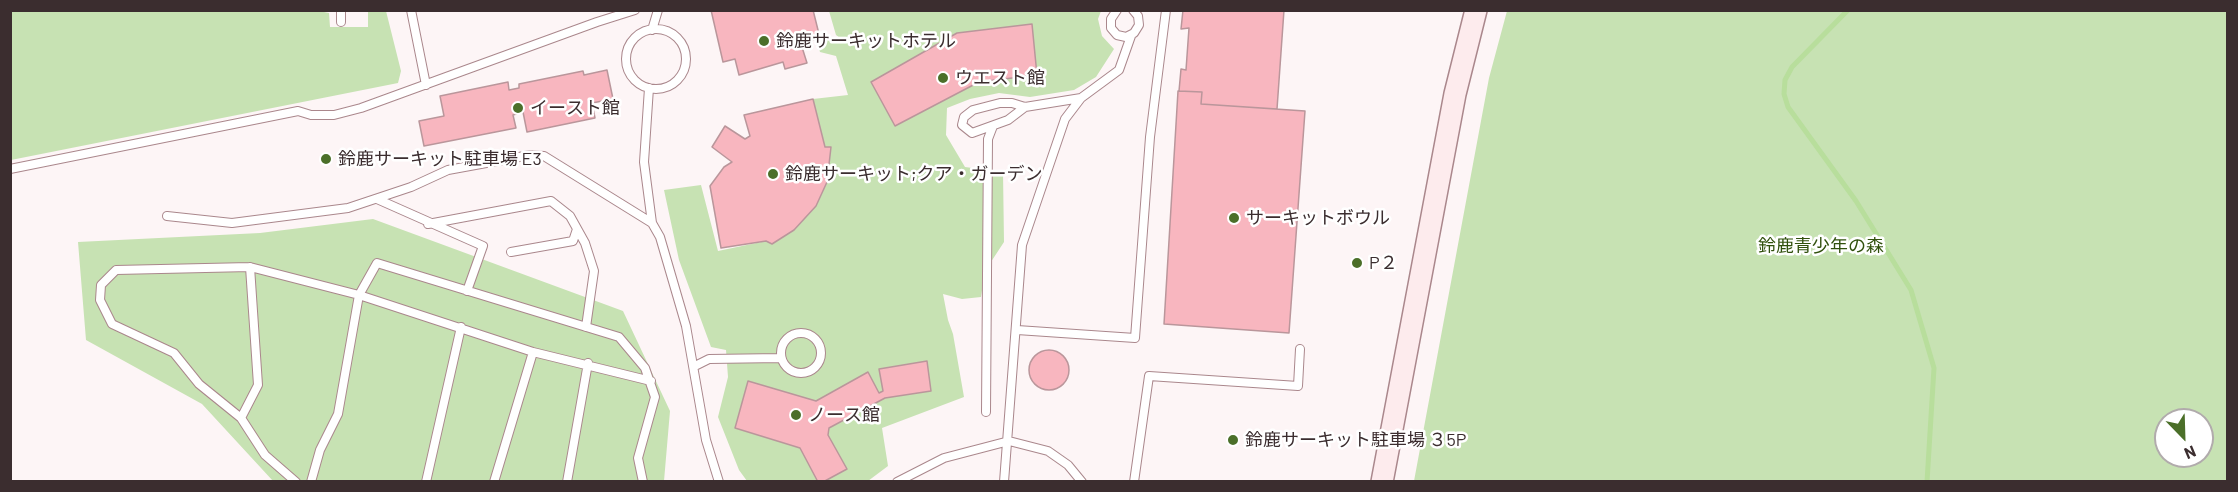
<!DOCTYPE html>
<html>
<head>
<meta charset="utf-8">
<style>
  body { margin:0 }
  #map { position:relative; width:2238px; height:492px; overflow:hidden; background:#fdf5f6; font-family:Barlow,sans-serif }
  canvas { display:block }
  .frame { position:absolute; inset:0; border:12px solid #3b2d2f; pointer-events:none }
  .north { position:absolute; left:2154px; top:408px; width:60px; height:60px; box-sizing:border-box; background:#fff; border:2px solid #b1abac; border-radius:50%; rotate:157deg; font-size:16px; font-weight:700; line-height:24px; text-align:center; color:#3b2d2f }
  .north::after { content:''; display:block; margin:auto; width:21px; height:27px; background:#4b6f29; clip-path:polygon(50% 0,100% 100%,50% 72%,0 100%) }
</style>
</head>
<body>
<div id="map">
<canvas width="2238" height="492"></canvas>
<div class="frame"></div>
<div class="north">N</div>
</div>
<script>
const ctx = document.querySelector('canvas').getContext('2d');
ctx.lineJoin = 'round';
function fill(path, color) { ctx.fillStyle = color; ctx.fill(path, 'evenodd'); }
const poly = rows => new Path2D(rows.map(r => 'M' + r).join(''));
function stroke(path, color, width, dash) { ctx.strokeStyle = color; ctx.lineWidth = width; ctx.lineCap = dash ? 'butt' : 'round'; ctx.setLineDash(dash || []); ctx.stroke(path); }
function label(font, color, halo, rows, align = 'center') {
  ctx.font = font + ' Barlow,"Noto Sans JP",sans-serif'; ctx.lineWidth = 5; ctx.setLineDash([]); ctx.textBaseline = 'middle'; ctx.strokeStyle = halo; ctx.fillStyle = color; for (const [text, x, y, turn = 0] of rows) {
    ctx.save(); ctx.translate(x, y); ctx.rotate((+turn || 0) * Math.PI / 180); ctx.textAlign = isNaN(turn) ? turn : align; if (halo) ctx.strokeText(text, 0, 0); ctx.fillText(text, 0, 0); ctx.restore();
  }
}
const green = poly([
  [314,10,329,13,330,27,368,27,368,11,386,11,401,71,398,83,11,160,11,11],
  [829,11,1101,11,1098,19,1102,36,1114,49,1096,77,1074,90,1030,97,999,93,970,99,947,108,946,135,965,167,1003,172,1004,242,985,271,981,297,962,299,943,294,948,320,953,334,964,397,882,428,888,466,868,481,747,481,739,470,718,417,728,377,726,350,711,347,679,260,664,190,701,185,718,251,766,241,772,243,794,230,816,206,827,182,831,147,825,147,813,99,848,95,836,56,820,52,817,42,834,37,844,41,836,35],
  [1507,11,2227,11,2227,481,1414,481,1489,78],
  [2166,420,2202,420,2202,456,2166,456],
  [373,219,623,311,670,411,664,481,273,481,202,404,86,340,78,242,260,233]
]);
const stream = poly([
  [1848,10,1792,67,1785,80,1784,94,1788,107,1856,201,1911,290,1934,368,1927,482]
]);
const building = poly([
  [711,10,813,10,820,38,801,44,807,63,785,69,783,62,739,75,735,59,723,62,711,10],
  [1183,10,1284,10,1277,109,1201,104,1202,92,1179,91,1181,69,1186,70,1189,28,1181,29,1183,10],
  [1032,24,1037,75,979,82,895,126,871,82,957,33,1032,24],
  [607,70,613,99,592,103,595,118,527,132,523,112,513,115,516,128,424,146,419,121,444,116,440,96,508,82,509,90,519,88,519,84,583,71,584,75,607,70],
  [1178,91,1202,92,1201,104,1305,111,1289,333,1164,324,1178,91],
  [813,99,825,147,831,147,827,182,816,206,794,230,772,244,766,241,721,248,710,186,724,167,732,162,712,147,725,126,745,139,750,136,744,115,813,99],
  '1029 370a20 20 0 1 1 40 0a20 20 0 1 1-40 0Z',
  [927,361,931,391,885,398,829,428,828,435,847,469,823,482,818,482,800,448,735,428,748,381,816,401,868,372,879,393,883,391,879,369,927,361]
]);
const lane = poly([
  [411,10,426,85],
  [1117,10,1111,19,1111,28,1117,35,1126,37,1134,33,1139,25,1138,16,1133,10],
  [341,22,341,10],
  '626 59a30 30 0 1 1 60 0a30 30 0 1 1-60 0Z',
  [652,30,658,10],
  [649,88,644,162,652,223,660,237,686,326,706,440,719,482],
  [1025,107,1008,120,972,133,962,125,964,117,973,110,1000,103,1012,103,1025,107,1081,98],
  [10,169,298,111,311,115,334,115,361,108,597,22,635,10],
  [377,199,483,246,467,291],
  [167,216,232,223,348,208,411,187,448,170,530,155,544,156,652,223],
  [428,224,551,201,570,216,585,243,594,271,586,327],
  [511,252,573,241,577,229],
  [1017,330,1135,338,1150,137,1166,10],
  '781 353a20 20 0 1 1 40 0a20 20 0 1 1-40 0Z',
  [695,366,709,359,781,358],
  [986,412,988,139,993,126],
  [241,418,258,385,250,267],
  [296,482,265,455,241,418,199,384,174,353,112,324,100,300,101,285,116,270,250,267,359,295,533,352,651,381],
  [311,482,320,450,338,414,359,295,377,263,619,337,645,368,655,397,638,458,643,482],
  [426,482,461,327],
  [494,482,533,352],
  [567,482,588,363],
  [897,482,944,458,1009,441,1048,451,1068,465,1082,482],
  [1004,482,1022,245,1065,119,1081,98,1119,70,1131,36],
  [1134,482,1149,376,1298,386,1300,349]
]);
const secondary = poly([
  [1382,482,1455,94,1476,10]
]);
const markers = [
  [764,41,6,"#4b6f29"],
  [943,78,6,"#4b6f29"],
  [518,108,6,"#4b6f29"],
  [326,159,6,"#4b6f29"],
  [773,174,6,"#4b6f29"],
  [1234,218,6,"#4b6f29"],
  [1357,263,6,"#4b6f29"],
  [796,415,6,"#4b6f29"],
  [1233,440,6,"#4b6f29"]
];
const poiNames = [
  ["鈴鹿サーキットホテル",776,41],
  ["ウエスト館",955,78],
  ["イースト館",530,108],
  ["鈴鹿サーキット駐車場 E3",338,159],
  ["鈴鹿サーキット;クア・ガーデン",785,174],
  ["サーキットボウル",1246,218],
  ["P２",1369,263],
  ["ノース館",808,415],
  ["鈴鹿サーキット駐車場 ３5P",1245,440]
];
const parkNames = [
  ["鈴鹿青少年の森",1821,246]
];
fill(green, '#c7e2b3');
stroke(stream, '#b8de9c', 5);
fill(building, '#f8b6bf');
stroke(building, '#ba969b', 1.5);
stroke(lane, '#aa878c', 10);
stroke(secondary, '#aa878c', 24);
stroke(lane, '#fff', 8);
stroke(secondary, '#fdebed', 21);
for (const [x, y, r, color] of markers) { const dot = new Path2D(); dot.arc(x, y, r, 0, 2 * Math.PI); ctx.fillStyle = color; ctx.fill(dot); stroke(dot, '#fff', 2); }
label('18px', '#3b2d2f', '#fff', poiNames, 'left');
label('18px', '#31510d', '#fff', parkNames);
</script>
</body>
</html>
